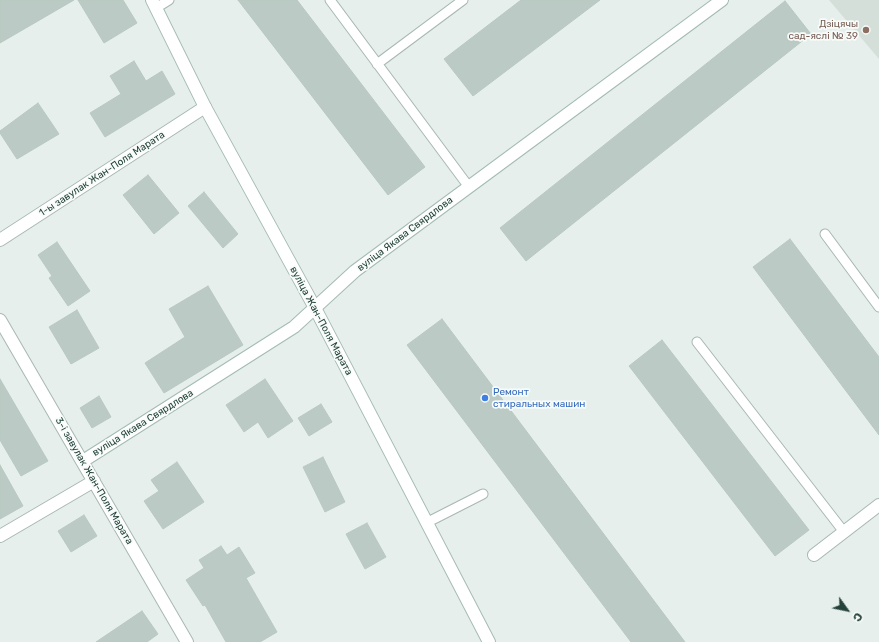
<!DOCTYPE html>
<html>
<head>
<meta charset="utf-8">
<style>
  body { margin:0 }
  #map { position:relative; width:879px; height:642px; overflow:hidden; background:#e6efeb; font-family:Rubik,sans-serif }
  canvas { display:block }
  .north { position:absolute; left:827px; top:590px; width:40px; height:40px; -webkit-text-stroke:3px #f7fbf9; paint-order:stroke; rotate:123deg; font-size:11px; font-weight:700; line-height:16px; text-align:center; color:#24423a }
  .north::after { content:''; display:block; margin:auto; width:14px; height:18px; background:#24423a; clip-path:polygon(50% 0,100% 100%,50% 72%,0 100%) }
</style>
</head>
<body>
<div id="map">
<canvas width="879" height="642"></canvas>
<div class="north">С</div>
</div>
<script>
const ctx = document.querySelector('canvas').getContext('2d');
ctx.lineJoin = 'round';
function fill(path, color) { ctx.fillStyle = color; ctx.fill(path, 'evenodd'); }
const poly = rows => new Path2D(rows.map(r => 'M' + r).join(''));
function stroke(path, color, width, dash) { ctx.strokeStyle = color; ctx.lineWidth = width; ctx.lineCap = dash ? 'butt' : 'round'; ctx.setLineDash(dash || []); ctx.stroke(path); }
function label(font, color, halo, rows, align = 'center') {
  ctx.font = font + ' Rubik,sans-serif'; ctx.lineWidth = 3.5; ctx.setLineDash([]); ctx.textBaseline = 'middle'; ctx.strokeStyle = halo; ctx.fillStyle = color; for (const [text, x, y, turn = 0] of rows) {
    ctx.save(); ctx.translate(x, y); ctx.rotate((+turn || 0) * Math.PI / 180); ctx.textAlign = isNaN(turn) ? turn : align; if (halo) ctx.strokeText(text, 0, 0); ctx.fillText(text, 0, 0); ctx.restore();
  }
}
const built = poly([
  [829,0,879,0,879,59]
]);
const building = poly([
  [0,0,74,0,0,43,0,0],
  [78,0,123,0,137,23,104,43,78,0],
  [238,0,297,0,425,167,388,195,238,0],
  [521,0,600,0,473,96,444,59,521,0],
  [785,1,811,34,526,261,500,228,785,1],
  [134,61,146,81,162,71,175,94,105,137,90,113,121,94,110,76,134,61],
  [38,103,59,134,17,159,0,133,0,131,38,103],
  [148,175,179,213,154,234,123,195,148,175],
  [204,192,238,234,223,248,188,206,204,192],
  [790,239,879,357,879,435,753,267,790,239],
  [57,242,90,291,68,306,49,278,52,276,38,255,57,242],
  [208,286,243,345,164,393,145,363,185,337,169,309,208,286],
  [77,310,99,348,71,364,49,327,77,310],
  [442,319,685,642,631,642,407,345,442,319],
  [662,340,809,530,775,556,629,366,662,340],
  [0,379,48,461,21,476,0,440,0,379],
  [265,379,293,421,268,438,258,422,244,432,226,405,265,379],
  [99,396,111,417,92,428,80,408,99,396],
  [321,404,332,422,309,436,298,418,321,404],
  [323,457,345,502,325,512,303,467,323,457],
  [177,462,204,502,163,529,144,501,159,491,151,480,177,462],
  [0,465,23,506,0,519,0,465],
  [84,515,97,536,71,552,58,531,84,515],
  [367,523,386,557,365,569,346,534,367,523],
  [221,546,227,555,239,547,255,573,246,578,277,632,260,642,226,642,205,605,203,606,186,580,204,568,199,560,221,546],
  [142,611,158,634,147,642,96,642,142,611]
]);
const lane = poly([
  [330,0,469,187],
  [156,8,169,0],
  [377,64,463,0],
  [825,234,879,307],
  [697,342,844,532],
  [426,523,483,494]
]);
const street = poly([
  [0,240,205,107],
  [0,320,187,642],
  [0,536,94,481],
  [814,555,879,505]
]);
const secondary = poly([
  [152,0,205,107,315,308,489,642],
  [83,461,294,327,355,271,722,0]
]);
const markers = [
  [866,30,4,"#8d6e63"],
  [485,398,4,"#3f7fe0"]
];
const educationNames = [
  ["Дзіцячы",858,24],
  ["сад-яслі № 39",858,36]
];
const streetNames = [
  ["1-ы завулак Жан-Поля Марата",102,174,-33],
  ["вуліца Якава Свярдлова",405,234,-37],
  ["вуліца Жан-Поля Марата",321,321,62],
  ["вуліца Якава Свярдлова",143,423,-32],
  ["3-і завулак Жан-Поля Марата",94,481,60]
];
const shopNames = [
  ["Ремонт",493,392],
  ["стиральных машин",493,404]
];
fill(built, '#d4dfda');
fill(building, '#bbcac4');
stroke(building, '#b8c9c2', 1);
stroke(lane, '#a8b8b2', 11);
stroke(street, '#a8b8b2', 14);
stroke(secondary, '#a4bbb3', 14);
stroke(lane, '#fff', 9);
stroke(street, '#fff', 12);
stroke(secondary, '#fff', 12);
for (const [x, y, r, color] of markers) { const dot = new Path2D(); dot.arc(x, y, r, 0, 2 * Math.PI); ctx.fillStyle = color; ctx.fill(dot); stroke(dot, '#f7fbf9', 1.5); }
label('10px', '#785e54', '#f7fbf9', educationNames, 'right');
label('10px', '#24423a', '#f7fbf9', streetNames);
label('10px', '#366cbe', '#f7fbf9', shopNames, 'left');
</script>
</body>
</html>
